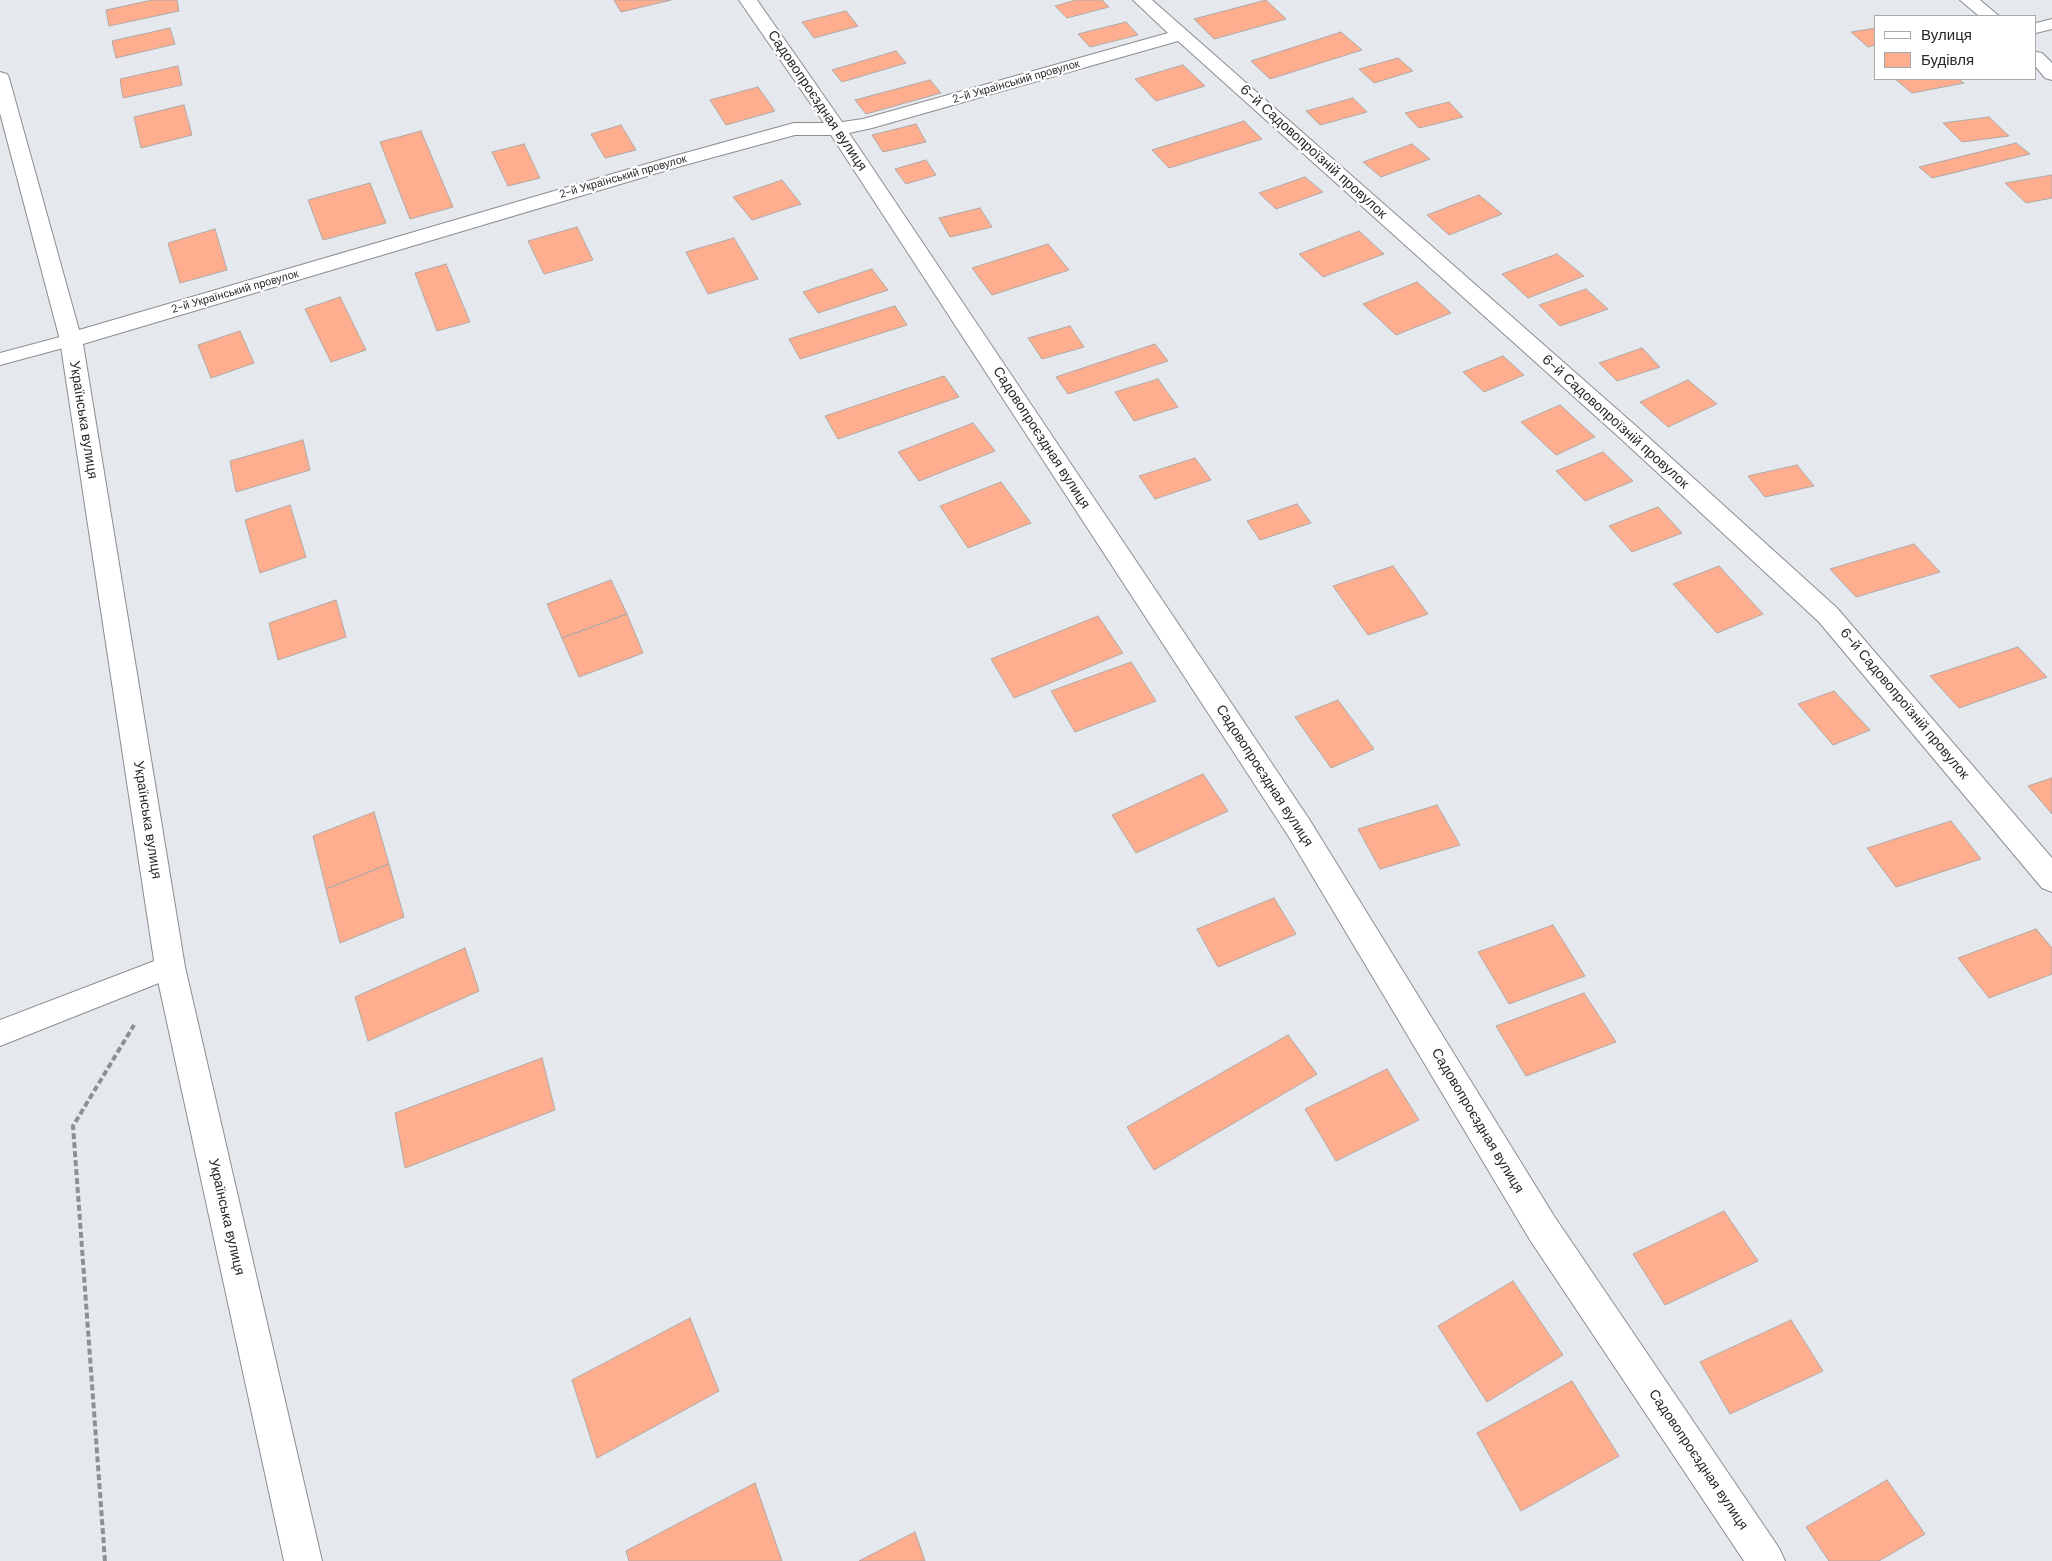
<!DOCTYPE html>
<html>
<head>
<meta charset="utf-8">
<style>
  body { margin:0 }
  #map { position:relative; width:2052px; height:1561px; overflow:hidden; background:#e5e9ed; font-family:"DM Sans",sans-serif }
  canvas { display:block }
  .legend { position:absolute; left:1874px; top:15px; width:162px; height:65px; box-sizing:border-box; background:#fff; border:1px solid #a8a9a9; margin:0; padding:6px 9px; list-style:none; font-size:15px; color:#262729 }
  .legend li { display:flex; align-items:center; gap:10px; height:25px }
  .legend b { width:25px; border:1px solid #a8a9a9 }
</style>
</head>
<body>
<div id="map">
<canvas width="2052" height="1561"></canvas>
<ul class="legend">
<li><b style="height:6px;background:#fff"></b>Вулиця</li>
<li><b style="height:14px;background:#ffad8f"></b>Будівля</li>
</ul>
</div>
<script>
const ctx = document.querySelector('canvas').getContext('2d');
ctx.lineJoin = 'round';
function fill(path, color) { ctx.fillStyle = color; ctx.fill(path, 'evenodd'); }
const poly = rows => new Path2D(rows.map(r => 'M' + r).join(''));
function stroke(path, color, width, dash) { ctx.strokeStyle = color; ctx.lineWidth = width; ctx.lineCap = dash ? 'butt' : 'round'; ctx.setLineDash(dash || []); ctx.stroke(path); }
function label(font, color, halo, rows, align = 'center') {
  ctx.font = font + ' "DM Sans",sans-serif'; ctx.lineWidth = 4.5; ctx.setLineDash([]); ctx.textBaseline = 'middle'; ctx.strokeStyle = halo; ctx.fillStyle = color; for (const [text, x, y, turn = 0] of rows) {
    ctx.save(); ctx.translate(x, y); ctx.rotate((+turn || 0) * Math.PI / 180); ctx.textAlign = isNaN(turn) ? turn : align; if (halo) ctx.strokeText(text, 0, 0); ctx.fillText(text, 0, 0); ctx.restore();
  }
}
const building = poly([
  [152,0,177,0,179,11,109,26,106,10,152,0],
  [614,0,671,0,621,12,614,0],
  [1076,0,1102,0,1109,7,1067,18,1055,6,1076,0],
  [1266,0,1286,19,1214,39,1194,19,1266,0],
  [846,11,858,26,814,38,802,22,846,11],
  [1126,22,1138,35,1090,47,1078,34,1126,22],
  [170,28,175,44,116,58,112,41,170,28],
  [1876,28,1876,45,1868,47,1851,32,1876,28],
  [1341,32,1362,50,1270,79,1251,61,1341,32],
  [896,51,906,63,842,82,832,70,896,51],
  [1398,58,1413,71,1374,83,1359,69,1398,58],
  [1183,65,1205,86,1156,101,1135,79,1183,65],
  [178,66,182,85,123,98,120,79,178,66],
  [1895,79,1958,79,1964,83,1912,93,1895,79],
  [930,80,941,93,866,114,855,100,930,80],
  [758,87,775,111,726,125,710,100,758,87],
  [1353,98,1367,112,1320,125,1306,111,1353,98],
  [1449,102,1463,117,1419,128,1405,113,1449,102],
  [184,105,192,135,141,148,134,117,184,105],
  [1989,117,2009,136,1962,142,1943,123,1989,117],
  [1244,121,1262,139,1169,168,1152,150,1244,121],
  [916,124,926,142,883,152,872,135,916,124],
  [621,125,636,150,605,158,591,134,621,125],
  [421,131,453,207,410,219,380,142,421,131],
  [2016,143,2030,154,1932,178,1919,167,2016,143],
  [524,144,540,178,508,186,492,152,524,144],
  [1412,144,1430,159,1381,177,1363,162,1412,144],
  [926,160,936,175,906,184,895,169,926,160],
  [2052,175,2052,198,2026,203,2005,183,2052,175],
  [1305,177,1323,192,1276,209,1259,193,1305,177],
  [782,180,801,204,752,220,733,197,782,180],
  [370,183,386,223,323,240,308,200,370,183],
  [1479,195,1502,214,1449,235,1427,215,1479,195],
  [980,208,992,227,950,237,939,218,980,208],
  [577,227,593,260,544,274,528,241,577,227],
  [215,229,227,270,180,283,168,243,215,229],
  [1359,231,1384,254,1323,277,1299,254,1359,231],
  [734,238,758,279,708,294,686,252,734,238],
  [1048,244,1069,270,992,295,972,268,1048,244],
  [1557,254,1584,276,1528,298,1502,274,1557,254],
  [446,264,470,322,437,331,415,273,446,264],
  [872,269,888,290,818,313,803,292,872,269],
  [1417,282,1451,313,1396,335,1363,304,1417,282],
  [1586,289,1608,309,1560,326,1539,305,1586,289],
  [340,297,366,350,331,362,305,309,340,297],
  [895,306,907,325,800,359,789,339,895,306],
  [1070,326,1084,347,1042,359,1028,338,1070,326],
  [240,331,254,363,211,378,198,345,240,331],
  [1155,344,1168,361,1068,394,1056,377,1155,344],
  [1642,348,1660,367,1617,381,1599,363,1642,348],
  [1503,356,1524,375,1484,392,1463,372,1503,356],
  [944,376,959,397,838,439,825,416,944,376],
  [1158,379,1178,407,1134,421,1115,392,1158,379],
  [1688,380,1717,404,1668,427,1640,402,1688,380],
  [1560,405,1595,437,1556,455,1521,422,1560,405],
  [973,423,995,451,919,481,898,452,973,423],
  [303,440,310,470,236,492,230,461,303,440],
  [1603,452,1633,481,1585,501,1556,471,1603,452],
  [1195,458,1211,480,1155,499,1139,476,1195,458],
  [1797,465,1814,486,1765,497,1748,476,1797,465],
  [1001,482,1031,523,968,548,940,506,1001,482],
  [1297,504,1311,523,1260,540,1247,521,1297,504],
  [290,505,306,557,260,573,245,520,290,505],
  [1658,507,1682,533,1632,552,1609,526,1658,507],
  [1914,544,1940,572,1856,597,1830,569,1914,544],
  [1393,566,1428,614,1368,635,1333,586,1393,566],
  [1719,566,1763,614,1717,633,1673,584,1719,566],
  [611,580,627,614,562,638,547,604,611,580],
  [336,600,346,637,278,660,269,623,336,600],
  [627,614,643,653,579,677,562,638,627,614],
  [1098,616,1123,653,1014,698,991,659,1098,616],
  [2018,647,2047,677,1959,708,1930,676,2018,647],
  [1131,662,1156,701,1075,732,1051,691,1131,662],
  [1834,691,1870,730,1833,745,1798,704,1834,691],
  [1338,700,1374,749,1331,768,1295,717,1338,700],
  [1203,774,1228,811,1136,853,1112,815,1203,774],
  [2052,778,2052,814,2028,786,2052,778],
  [1437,805,1460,845,1380,869,1358,829,1437,805],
  [374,812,389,864,326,889,313,836,374,812],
  [1951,821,1981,859,1896,887,1867,848,1951,821],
  [389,864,404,917,340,943,326,889,389,864],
  [1274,898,1296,934,1218,967,1197,929,1274,898],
  [1553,925,1585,976,1509,1004,1478,952,1553,925],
  [2036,929,2052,948,2052,974,1989,998,1958,958,2036,929],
  [465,948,479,991,368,1041,355,997,465,948],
  [1584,993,1616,1042,1526,1076,1496,1026,1584,993],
  [1288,1035,1317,1074,1154,1170,1127,1127,1288,1035],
  [542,1058,555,1110,405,1168,395,1113,542,1058],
  [1387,1069,1419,1120,1336,1161,1305,1109,1387,1069],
  [1724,1211,1758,1261,1665,1305,1633,1254,1724,1211],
  [1513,1281,1563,1355,1487,1402,1438,1326,1513,1281],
  [690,1318,719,1391,597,1458,572,1380,690,1318],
  [1791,1320,1823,1371,1730,1414,1700,1362,1791,1320],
  [1572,1381,1619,1456,1521,1511,1477,1433,1572,1381],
  [1887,1480,1925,1534,1879,1561,1829,1561,1806,1527,1887,1480],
  [755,1483,782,1561,629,1561,626,1551,755,1483],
  [915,1532,925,1561,859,1561,915,1532]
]);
const path = poly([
  [105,1561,73,1126,134,1025]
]);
const service = poly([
  [71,334,78,336,80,340,78,344,0,365,0,353,71,334],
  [170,955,179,959,183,967,179,975,0,1046,0,1020,170,955]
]);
const minor = poly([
  [739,0,757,0,842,122,863,119,1168,33,1133,0,1152,0,1636,426,1837,608,2052,858,2052,892,2042,888,1819,622,1620,438,1178,41,872,128,849,133,1309,819,1554,1216,1779,1548,1785,1561,1744,1561,1530,1240,1289,837,831,135,795,135,681,166,83,344,185,967,322,1561,284,1561,155,967,60,340,0,113,0,72,7,74,9,78,79,330,667,158,794,123,824,123,739,0],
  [1960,0,1980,0,1999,16,1979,16,1960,0],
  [2052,19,2052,29,2036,33,2036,23,2052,19],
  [2036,52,2042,53,2052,63,2052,80,2045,78,2036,67,2036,52]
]);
const farStreetnames = [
  ["2-й Український провулок",1016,82,-16],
  ["2-й Український провулок",623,177,-16],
  ["2-й Український провулок",235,292,-16]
];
const streetNames = [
  ["Садовопроєздная вулиця",817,101,56],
  ["6-й Садовопроїзній провулок",1313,152,42],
  ["Українська вулиця",83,420,81],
  ["6-й Садовопроїзній провулок",1615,422,42],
  ["Садовопроєздная вулиця",1041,438,57],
  ["6-й Садовопроїзній провулок",1904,704,50],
  ["Садовопроєздная вулиця",1264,776,57],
  ["Українська вулиця",147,820,81],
  ["Садовопроєздная вулиця",1477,1121,59],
  ["Українська вулиця",226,1217,77],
  ["Садовопроєздная вулиця",1698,1460,56]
];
fill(building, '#ffad8f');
stroke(building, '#afa9a7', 1);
stroke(service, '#8a8d91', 2);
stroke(minor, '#8a8d91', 2);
stroke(path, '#8d9093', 4, [6, 3]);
fill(service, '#fff');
fill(minor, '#fff');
label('11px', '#262729', '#fff', farStreetnames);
label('14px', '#262729', '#fff', streetNames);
</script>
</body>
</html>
